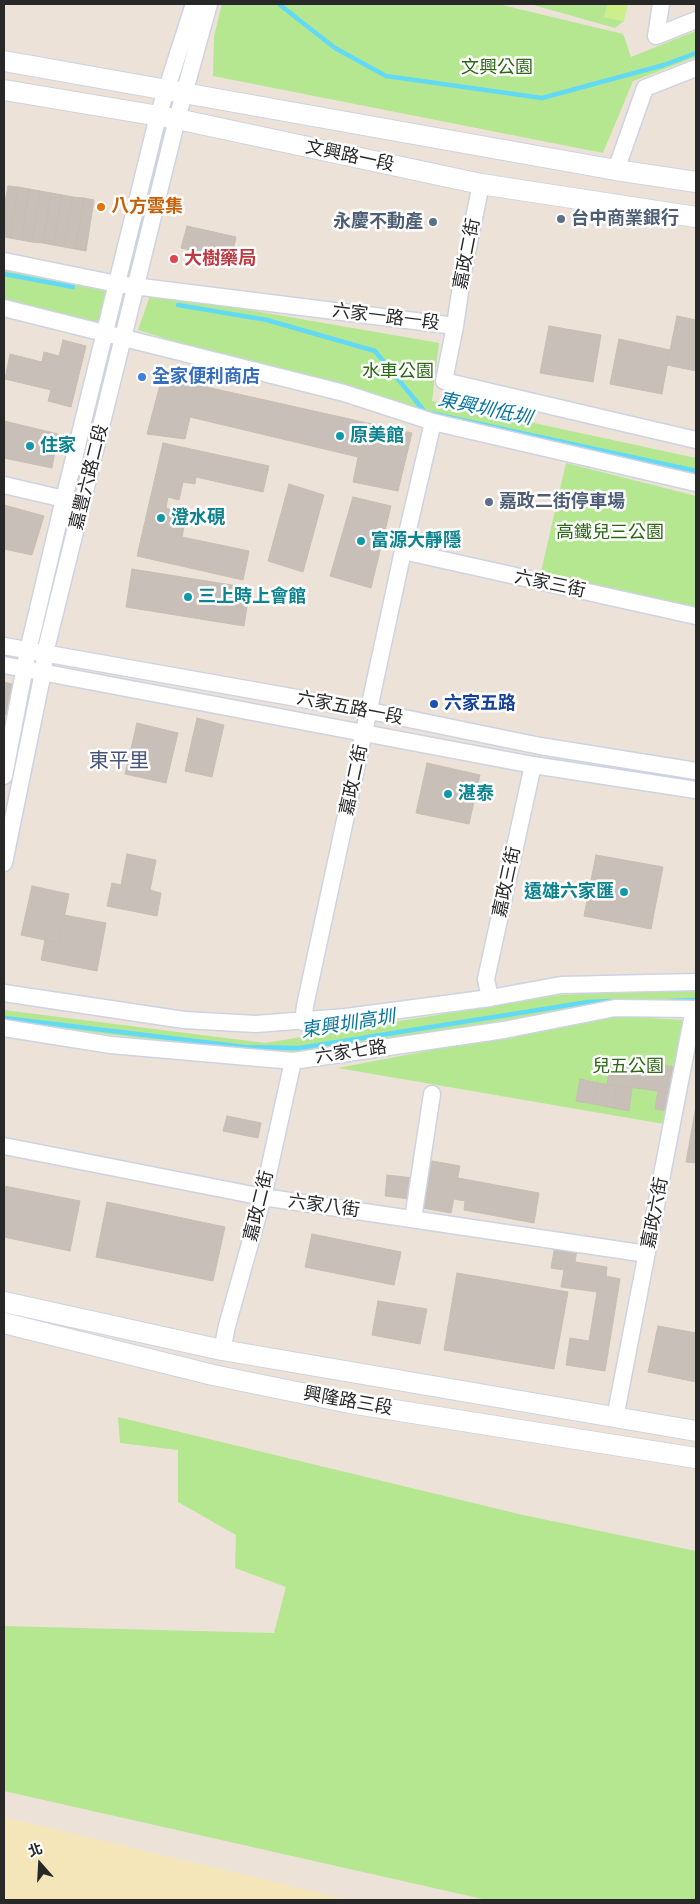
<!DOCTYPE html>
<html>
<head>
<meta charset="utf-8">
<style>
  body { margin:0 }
  #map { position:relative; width:700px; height:1904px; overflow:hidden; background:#ece2d8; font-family:Mulish,"Noto Sans TC",sans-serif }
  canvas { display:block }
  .frame { position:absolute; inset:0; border:5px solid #282828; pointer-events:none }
  .north { position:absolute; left:15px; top:1839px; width:50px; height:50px; -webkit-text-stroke:4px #fff; paint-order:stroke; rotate:341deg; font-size:14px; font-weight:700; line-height:20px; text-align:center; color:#282828 }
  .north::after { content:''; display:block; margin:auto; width:18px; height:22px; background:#282828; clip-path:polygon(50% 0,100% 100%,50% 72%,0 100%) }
</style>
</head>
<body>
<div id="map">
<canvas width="700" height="1904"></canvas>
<div class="frame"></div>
<div class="north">北</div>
</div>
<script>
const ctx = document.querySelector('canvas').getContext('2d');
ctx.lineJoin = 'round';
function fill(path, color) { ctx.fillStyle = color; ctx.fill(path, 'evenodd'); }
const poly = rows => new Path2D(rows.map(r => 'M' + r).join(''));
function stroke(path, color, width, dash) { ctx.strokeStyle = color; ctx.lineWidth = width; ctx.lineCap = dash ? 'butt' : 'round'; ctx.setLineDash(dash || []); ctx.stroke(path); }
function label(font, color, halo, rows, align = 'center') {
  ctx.font = font + ' Mulish,"Noto Sans TC",sans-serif'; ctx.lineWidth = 5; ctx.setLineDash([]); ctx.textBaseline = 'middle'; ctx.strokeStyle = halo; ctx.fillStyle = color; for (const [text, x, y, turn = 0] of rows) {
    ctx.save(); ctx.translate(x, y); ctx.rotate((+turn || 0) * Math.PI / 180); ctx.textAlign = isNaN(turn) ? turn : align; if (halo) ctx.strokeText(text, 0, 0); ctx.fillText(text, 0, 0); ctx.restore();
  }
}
const green = poly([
  [222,4,498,4,623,34,631,57,696,31,696,57,633,81,603,153,213,76,214,36],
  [530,4,608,4,604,17,624,21,615,28],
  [4,267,107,287,98,324,4,301],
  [151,293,439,343,432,401,696,458,696,478,429,420,138,330],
  [566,463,696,496,696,608,540,576],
  [696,989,696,1004,590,1006,305,1053,276,1054,4,1022,4,1010,265,1043,559,995],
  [610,1016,686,1020,670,1125,338,1068],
  [118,1417,523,1515,696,1551,696,1900,487,1900,4,1791,4,1626,274,1633,286,1587,235,1568,236,1535,178,1502,178,1450,120,1443]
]);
const sand = poly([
  [4,1817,349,1900,4,1900]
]);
const pitch = poly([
  [608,4,628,4,624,21,604,17]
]);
const stream = poly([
  [280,5,335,48,386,76,542,98,664,65,696,53],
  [4,274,73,287],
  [178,305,267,320,375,351,425,412,696,471],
  [670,1001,696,1000],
  [4,1018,245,1047,299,1048,588,1002,612,1001]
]);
const building = poly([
  [8,186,18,187,10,238,4,237,4,208,8,186],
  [18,187,29,189,21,240,10,238,18,187],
  [29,189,40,191,32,242,21,240,29,189],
  [40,191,51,193,43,243,32,242,40,191],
  [51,193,62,195,53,245,43,243,51,193],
  [62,195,73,197,64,247,53,245,62,195],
  [73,197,84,198,75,249,64,247,73,197],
  [84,198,94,200,86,251,75,249,84,198],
  [187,226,236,237,231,259,181,248,187,226],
  [677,316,696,320,696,371,667,365,677,316],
  [549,326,601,335,593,382,540,373,549,326],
  [619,339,670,350,662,394,610,384,619,339],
  [63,340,86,346,71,407,48,401,51,390,5,379,10,354,42,362,44,352,59,356,63,340],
  [162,377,412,433,398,491,353,482,358,457,190,417,185,439,147,434,162,377],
  [4,421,58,434,52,468,4,458,4,421],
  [163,443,269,466,263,492,196,477,195,484,183,482,179,500,168,497,166,508,177,511,174,525,184,527,182,537,249,551,243,580,137,556,163,443],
  [289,484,324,495,303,572,268,561,289,484],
  [353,497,391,506,371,588,330,576,353,497],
  [4,505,44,516,32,555,4,549,4,505],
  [132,569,250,588,244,626,126,607,132,569],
  [4,682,15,685,6,715,4,714,4,682],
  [197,718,224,725,212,777,185,771,197,718],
  [137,723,178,733,166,783,125,774,137,723],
  [427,763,480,775,469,824,416,813,427,763],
  [127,854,156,860,150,890,161,893,157,916,107,906,112,883,121,885,127,854],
  [596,855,663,867,651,929,584,916,596,855],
  [32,886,69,894,59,943,21,935,32,886],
  [64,915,106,923,97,971,41,960,45,940,59,943,64,915],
  [612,1060,676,1067,672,1093,607,1084,612,1060],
  [580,1079,598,1083,593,1104,576,1101,580,1079],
  [598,1083,616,1086,613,1108,593,1104,598,1083],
  [616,1086,632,1088,629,1111,613,1108,616,1086],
  [658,1091,672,1093,670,1111,655,1109,658,1091],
  [696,1106,696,1163,686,1162,696,1106],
  [227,1116,261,1123,258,1138,223,1131,227,1116],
  [432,1161,460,1166,451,1213,423,1208,432,1161],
  [387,1175,413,1178,410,1199,385,1196,387,1175],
  [458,1178,539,1193,534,1223,464,1210,465,1201,454,1199,458,1178],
  [4,1186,80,1201,70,1251,4,1237,4,1186],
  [107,1202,225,1227,213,1281,96,1257,107,1202],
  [312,1234,401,1252,394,1285,305,1267,312,1234],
  [555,1245,577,1249,575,1262,607,1267,606,1276,620,1279,605,1371,566,1365,570,1338,589,1341,597,1292,561,1287,564,1270,551,1268,555,1245],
  [457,1273,568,1292,554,1369,444,1350,457,1273],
  [378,1301,427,1309,420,1344,372,1335,378,1301],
  [658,1326,696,1333,696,1382,648,1372,658,1326]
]);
const minor = poly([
  [656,36,696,20],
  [656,36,661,4],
  [616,170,645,88,696,68],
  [4,261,117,284,455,326,444,381,696,440],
  [4,308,344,393,433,422,696,483],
  [455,326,463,272,481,184],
  [4,485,64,499],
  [403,551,696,616],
  [4,646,370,711,540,746,696,771],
  [4,665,533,765,696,790],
  [4,776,28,651,64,499,158,116,194,4],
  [4,863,43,672,45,653,177,119,209,4],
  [4,993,184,1020,256,1024,346,1017,490,998,561,985,696,982],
  [490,998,486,979,533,765],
  [303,1022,305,1006,403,551,433,422],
  [4,1028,111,1045,293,1061,504,1030,615,1008,696,1009],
  [4,1146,263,1197,647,1254],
  [413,1219,432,1094],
  [222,1350,227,1326,263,1197,293,1061],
  [615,1418,694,1009]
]);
const tertiary = poly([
  [4,61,616,170,696,182],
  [4,90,177,119,481,184,696,217],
  [4,1302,222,1350,696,1431],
  [4,1323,213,1375,350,1403,696,1458]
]);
const markers = [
  [101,207,5,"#e8710a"],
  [561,219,5,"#5c6f8a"],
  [433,222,5,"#5c6f8a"],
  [174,259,5,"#e0444e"],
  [142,377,5,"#3f7fe0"],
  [340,436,5,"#0f9aa8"],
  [30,446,5,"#0f9aa8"],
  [489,502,5,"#5c6f8a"],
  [161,518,5,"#0f9aa8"],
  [361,541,5,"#0f9aa8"],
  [188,597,5,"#0f9aa8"],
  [434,704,5,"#1a4fb4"],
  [448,794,5,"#0f9aa8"],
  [624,892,5,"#0f9aa8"]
];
const parkNames = [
  ["文興公園",497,68],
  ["水車公園",398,372],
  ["高鐵兒三公園",610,533],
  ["兒五公園",628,1067]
];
const streetNames = [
  ["文興路一段",350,156,12],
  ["嘉政二街",467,254,-79],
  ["六家一路一段",386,317,7],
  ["嘉豐六路二段",89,477,-76],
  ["六家三街",550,584,12],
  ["六家五路一段",350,708,11],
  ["嘉政二街",354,780,-78],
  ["嘉政三街",507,882,-78],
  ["六家七路",351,1052,-8],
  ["嘉政二街",259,1206,-76],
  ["六家八街",324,1206,8],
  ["嘉政六街",655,1213,-79],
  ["興隆路三段",348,1401,10]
];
const foodNames = [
  ["八方雲集",111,207]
];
const serviceNames = [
  ["台中商業銀行",571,219],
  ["永慶不動產",423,222,"right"],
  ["嘉政二街停車場",499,502]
];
const healthNames = [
  ["大樹藥局",184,259]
];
const shopNames = [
  ["全家便利商店",152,377]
];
const cultureNames = [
  ["原美館",350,436],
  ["住家",40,446],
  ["澄水硯",171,518],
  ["富源大靜隱",371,541],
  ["三上時上會館",198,597],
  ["湛泰",458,794],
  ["遠雄六家匯",614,892,"right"]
];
const transitNames = [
  ["六家五路",444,704]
];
const waterNames = [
  ["東興圳低圳",485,409,12],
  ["東興圳高圳",348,1024,-9]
];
const quarterNames = [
  ["東平里",119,761]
];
fill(green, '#b4e790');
fill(sand, '#f4e6b8');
fill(pitch, '#ccef8a');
stroke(stream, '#62daf6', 4.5);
fill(building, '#c7bfb8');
stroke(building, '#c7beb2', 1);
stroke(minor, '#cdd3e2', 19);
stroke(tertiary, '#cdd3e2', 22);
stroke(minor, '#fff', 16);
stroke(tertiary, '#fff', 20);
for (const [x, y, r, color] of markers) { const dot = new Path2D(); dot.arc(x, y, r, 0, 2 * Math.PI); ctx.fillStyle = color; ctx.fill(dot); stroke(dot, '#fff', 2); }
label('18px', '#2c6814', '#fff', parkNames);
label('18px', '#282828', '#fff', streetNames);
label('bold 18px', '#c56008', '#fff', foodNames, 'left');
label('bold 18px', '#4e5e75', '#fff', serviceNames, 'left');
label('bold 18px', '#be3a42', '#fff', healthNames, 'left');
label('bold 18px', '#366cbe', '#fff', shopNames, 'left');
label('bold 18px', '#0d838f', '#fff', cultureNames, 'left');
label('bold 18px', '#164399', '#fff', transitNames, 'left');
label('italic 19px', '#04759f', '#fff', waterNames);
label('20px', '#46537b', '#fff', quarterNames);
</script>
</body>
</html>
